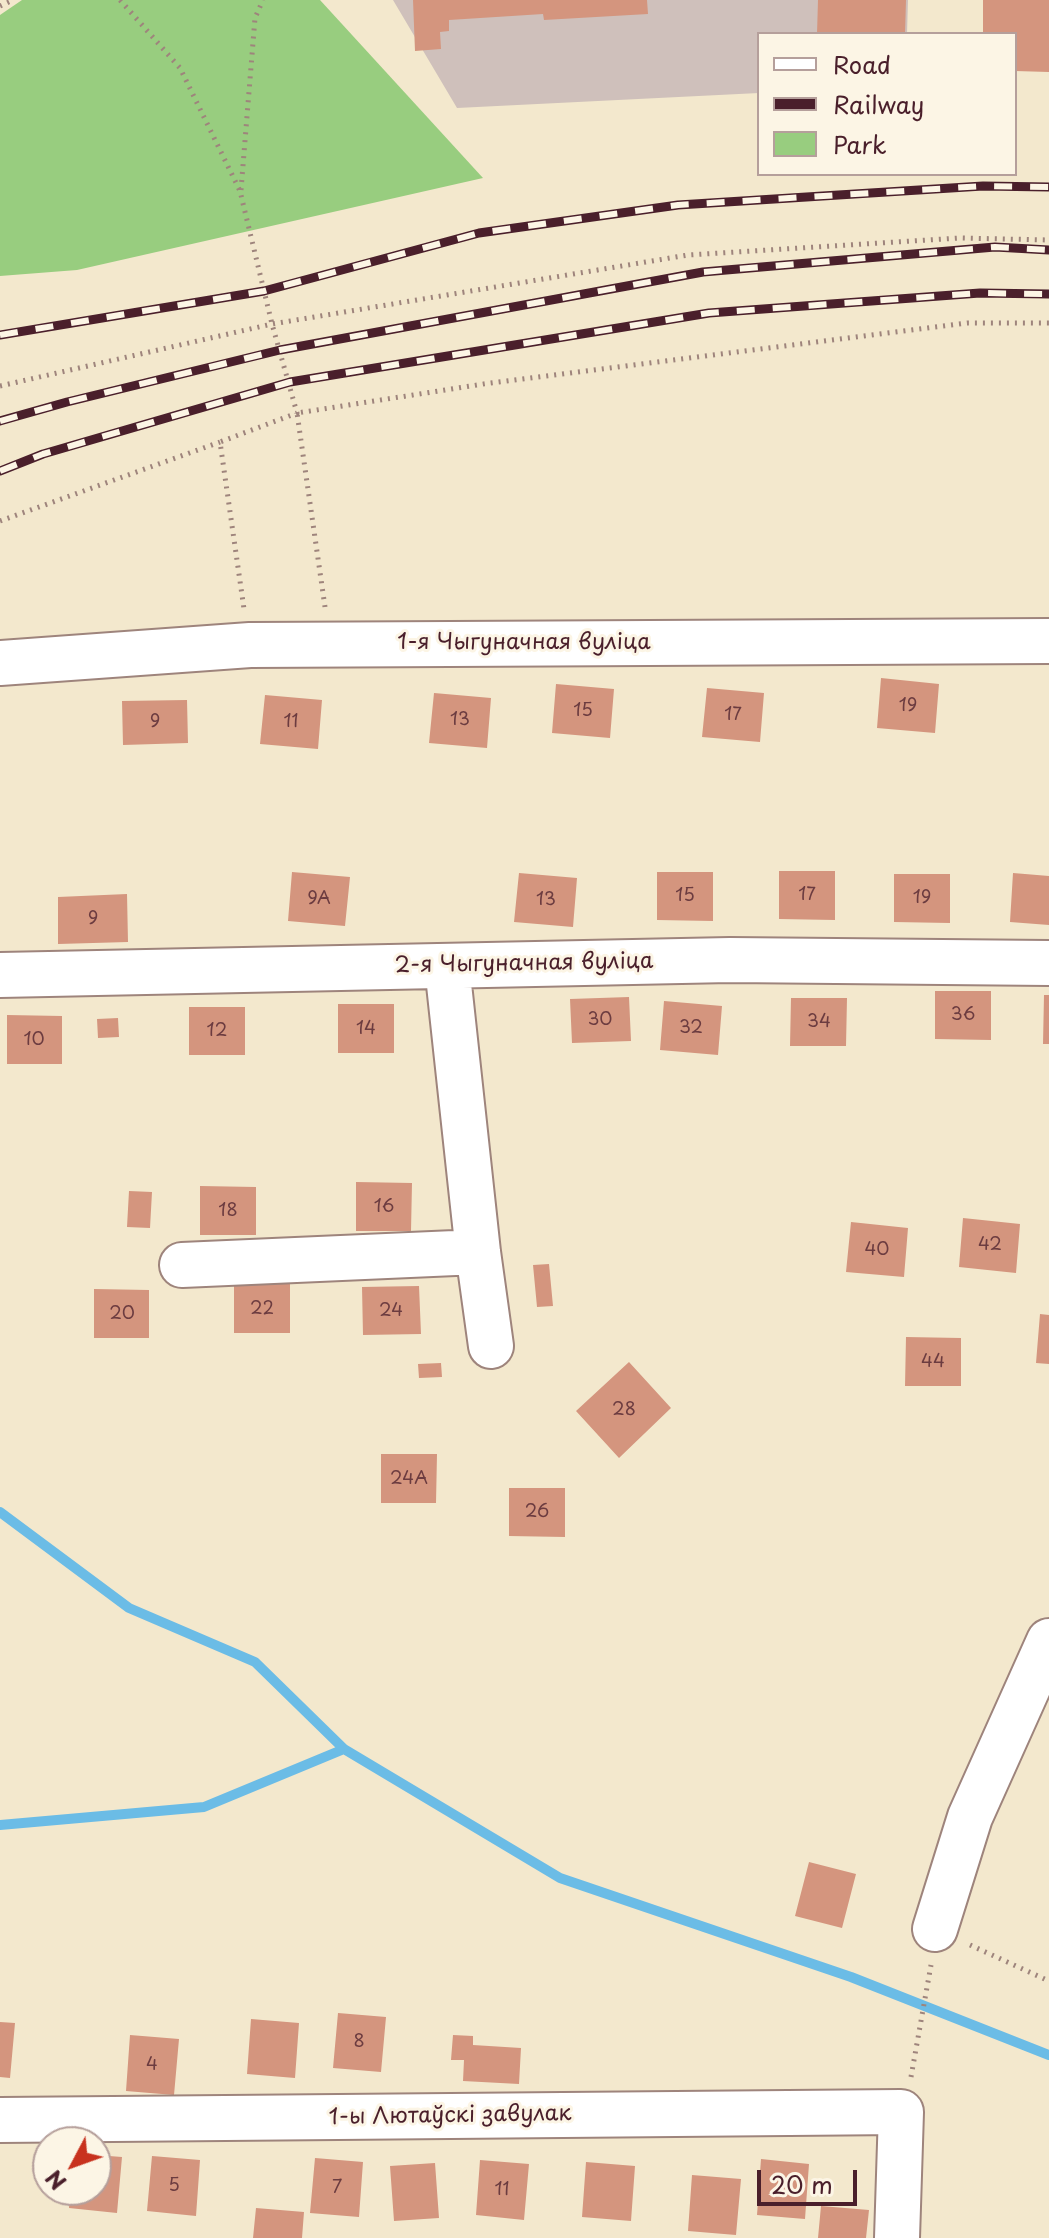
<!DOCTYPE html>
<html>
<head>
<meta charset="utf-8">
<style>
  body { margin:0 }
  #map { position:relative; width:1049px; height:2238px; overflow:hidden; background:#f3e8cd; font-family:"Playpen Sans",sans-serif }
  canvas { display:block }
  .legend { position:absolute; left:757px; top:32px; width:260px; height:144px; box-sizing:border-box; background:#fcf5e5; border:2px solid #b59f9b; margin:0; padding:10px 14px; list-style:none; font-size:24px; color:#4a1f2b }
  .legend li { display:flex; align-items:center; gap:16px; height:40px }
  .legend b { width:40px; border:2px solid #b59f9b }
  .north { position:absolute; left:32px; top:2126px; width:80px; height:80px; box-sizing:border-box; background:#fcf5e5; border:2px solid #b59f9b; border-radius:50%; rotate:229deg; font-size:22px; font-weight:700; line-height:32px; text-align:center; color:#4a1f2b }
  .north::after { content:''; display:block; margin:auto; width:28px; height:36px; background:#c8321e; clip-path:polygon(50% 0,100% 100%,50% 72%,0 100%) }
  .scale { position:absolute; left:757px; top:2170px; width:100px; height:36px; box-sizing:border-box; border:4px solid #4a1f2b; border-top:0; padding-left:10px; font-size:24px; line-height:28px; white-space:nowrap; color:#4a1f2b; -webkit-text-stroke:6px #fcf5e5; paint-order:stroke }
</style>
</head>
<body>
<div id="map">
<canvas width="1049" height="2238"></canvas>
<ul class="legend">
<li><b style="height:10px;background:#fff"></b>Road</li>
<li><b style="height:10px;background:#4a1f2b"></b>Railway</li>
<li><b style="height:22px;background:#98cd7f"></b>Park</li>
</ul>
<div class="north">N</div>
<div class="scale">20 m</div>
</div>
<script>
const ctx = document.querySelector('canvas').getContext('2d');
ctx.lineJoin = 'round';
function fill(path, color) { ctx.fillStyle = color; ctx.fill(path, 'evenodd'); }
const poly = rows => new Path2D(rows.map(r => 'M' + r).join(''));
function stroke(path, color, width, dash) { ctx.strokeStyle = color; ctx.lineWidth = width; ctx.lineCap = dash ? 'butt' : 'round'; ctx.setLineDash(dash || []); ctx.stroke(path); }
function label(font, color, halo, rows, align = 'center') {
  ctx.font = font + ' "Playpen Sans",sans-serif'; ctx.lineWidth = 6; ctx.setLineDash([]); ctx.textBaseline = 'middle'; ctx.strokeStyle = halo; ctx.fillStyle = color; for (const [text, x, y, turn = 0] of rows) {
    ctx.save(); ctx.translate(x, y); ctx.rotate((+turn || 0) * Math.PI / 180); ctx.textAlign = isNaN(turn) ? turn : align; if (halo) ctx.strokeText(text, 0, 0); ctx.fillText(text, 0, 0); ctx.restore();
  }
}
const industrial = poly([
  [393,0,908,0,907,34,759,34,759,93,457,108]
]);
const green = poly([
  [22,0,320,0,483,178,77,270,0,276,0,15]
]);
const stream = poly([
  [0,1512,129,1608,255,1662,344,1749],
  [0,1825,204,1807,344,1749,560,1878,851,1977,1049,2055]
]);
const building = poly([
  [413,0,647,0,648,14,544,20,543,14,449,20,449,31,440,32,441,49,415,51],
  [818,0,906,0,905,34,817,34],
  [983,0,1049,0,1049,72,1015,71,1015,34,983,34],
  [881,678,939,684,935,733,877,728],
  [556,684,614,689,610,738,552,733],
  [707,688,764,693,760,742,702,737],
  [434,693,491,698,487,748,429,743],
  [265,695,322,700,318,749,260,744],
  [187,700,188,743,123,745,122,701],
  [779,871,835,871,835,920,779,919],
  [292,872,350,877,345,926,288,921],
  [657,872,713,872,713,921,657,920],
  [519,873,577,878,573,927,514,922],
  [1013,873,1049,876,1049,925,1010,922],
  [894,874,950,874,950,923,894,922],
  [127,894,128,942,58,944,58,897],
  [935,991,991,991,991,1040,935,1039],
  [1044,995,1049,995,1049,1044,1043,1044],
  [629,997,631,1041,572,1043,570,999],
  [791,998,847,998,846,1046,790,1046],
  [664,1001,722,1006,718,1055,660,1050],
  [338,1004,394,1004,394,1053,338,1053],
  [189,1007,245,1007,245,1055,189,1055],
  [7,1015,62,1016,62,1064,7,1064],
  [118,1018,119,1037,98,1038,97,1019],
  [356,1182,412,1183,411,1231,356,1231],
  [200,1186,256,1187,256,1235,200,1235],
  [129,1191,152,1192,150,1228,127,1227],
  [963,1218,1020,1224,1016,1273,959,1267],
  [851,1222,908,1228,904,1277,846,1272],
  [549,1264,553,1306,537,1307,533,1265],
  [234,1284,290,1284,290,1333,234,1333],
  [419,1286,421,1334,363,1335,362,1287],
  [94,1289,149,1290,149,1338,94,1338],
  [1040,1314,1049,1315,1049,1364,1036,1363],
  [906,1337,961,1338,961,1386,905,1386],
  [629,1362,671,1408,619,1458,576,1411],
  [441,1363,442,1377,419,1378,418,1364],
  [381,1454,437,1454,436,1503,381,1503],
  [509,1488,565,1488,565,1537,509,1536],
  [809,1862,856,1874,842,1928,795,1916],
  [338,2013,386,2017,381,2072,333,2068],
  [251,2019,299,2023,295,2078,247,2074],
  [0,2022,15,2023,10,2078,0,2077],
  [130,2035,179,2039,174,2095,126,2091],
  [453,2035,473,2036,473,2045,521,2048,519,2084,463,2081,464,2060,451,2060],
  [96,2155,122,2157,117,2213,69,2208,70,2190,96,2190],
  [152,2156,200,2160,196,2216,147,2211],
  [315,2158,363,2162,359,2217,310,2213],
  [761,2159,809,2164,805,2219,757,2215],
  [480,2160,529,2164,524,2220,476,2215],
  [586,2162,635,2166,631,2221,582,2217],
  [435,2163,439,2218,394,2221,390,2166],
  [692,2175,741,2179,736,2235,688,2231],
  [821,2206,869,2210,866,2238,818,2238],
  [256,2208,304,2212,302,2238,253,2238]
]);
const path = poly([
  [120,0,180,68,240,191,272,324,297,413,220,442,244,609],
  [0,6,13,0],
  [241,190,255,18,263,0],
  [0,386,272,324,688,255,960,238,1049,240],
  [0,521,220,442],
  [325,607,297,413,490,383,967,323,1049,323],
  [970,1945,1049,1981],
  [911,2077,931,1965]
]);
const minor = poly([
  [0,663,250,645,1049,641],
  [447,966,478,1252,491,1346],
  [0,975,730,960,1049,963],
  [182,1265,478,1252],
  [935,1929,970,1817,1049,1641],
  [0,2120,901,2112,897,2238]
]);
const rail = poly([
  [0,335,264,291,479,233,678,205,983,186,1049,187],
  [0,421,67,402,280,350,703,272,995,247,1049,250],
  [0,471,43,454,290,382,709,313,980,293,1049,294]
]);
const numberNames = [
  ["19",908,706],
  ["15",583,711],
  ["17",733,715],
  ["13",460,720],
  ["9",155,722],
  ["11",291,722],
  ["17",807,895],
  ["15",685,896],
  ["19",922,898],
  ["9А",319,899],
  ["13",546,900],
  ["9",93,919],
  ["36",963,1015],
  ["30",600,1020],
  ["34",819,1022],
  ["32",691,1028],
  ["14",366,1029],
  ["12",217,1031],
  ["10",34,1040],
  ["16",384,1207],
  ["18",228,1211],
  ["42",990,1245],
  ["40",877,1250],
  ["22",262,1309],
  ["24",391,1311],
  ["20",122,1314],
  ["44",933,1362],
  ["28",624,1410],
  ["24А",409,1479],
  ["26",537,1512],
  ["8",359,2042],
  ["4",152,2065],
  ["5",174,2186],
  ["7",337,2188],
  ["11",502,2190]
];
const streetNames = [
  ["1-я Чыгуначная вуліца",524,643],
  ["2-я Чыгуначная вуліца",524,964,-1],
  ["1-ы Лютаўскі завулак",450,2116,-1]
];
fill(industrial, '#cfc0bb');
fill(green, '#98cd7f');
stroke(stream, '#6bbce6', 10);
fill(building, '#d4957e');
stroke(minor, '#9e847c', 48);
stroke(path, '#9e847c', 5, [2, 6]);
stroke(minor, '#fff', 44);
stroke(rail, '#4a1f2b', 9);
stroke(rail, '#fcf5e5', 6, [18]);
label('18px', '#6c3c40', null, numberNames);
label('22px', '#4a1f2b', '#fcf5e5', streetNames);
</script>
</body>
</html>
